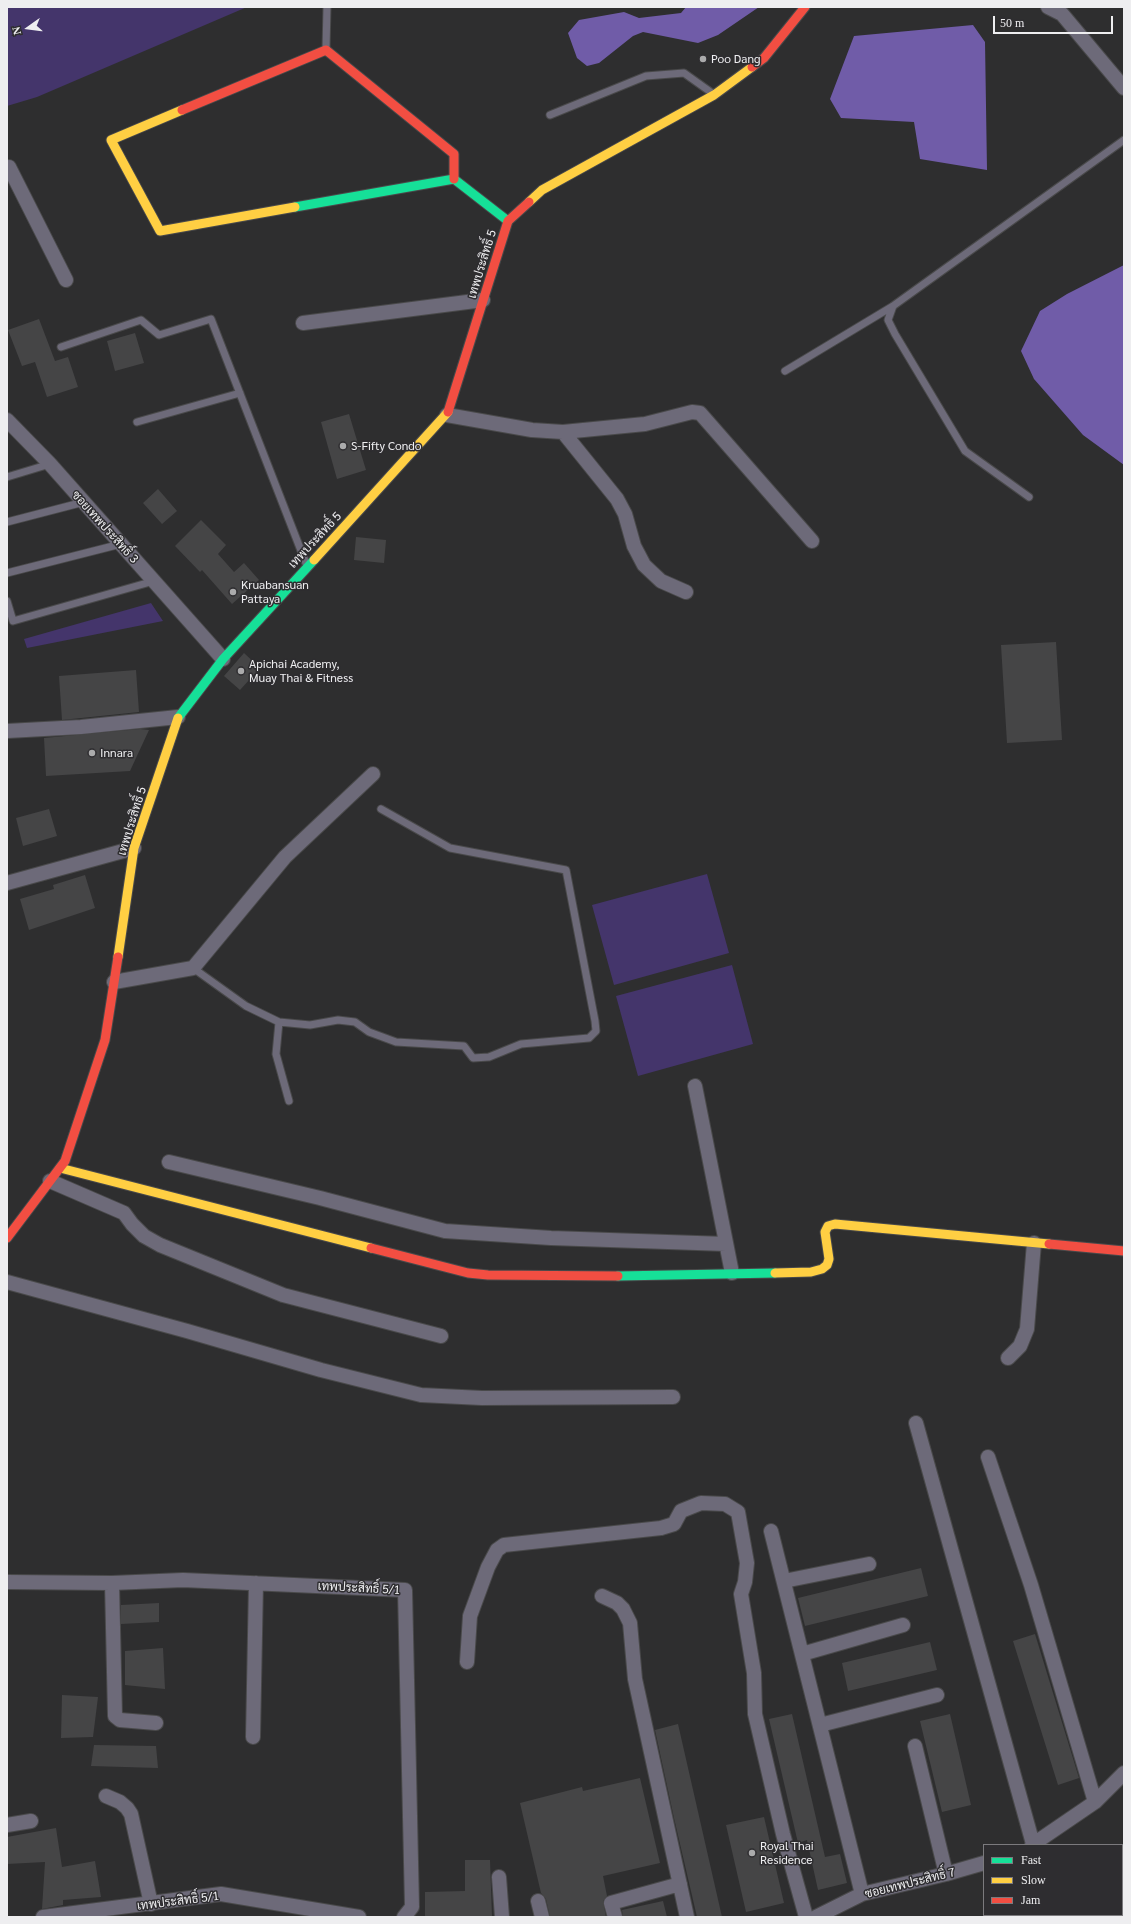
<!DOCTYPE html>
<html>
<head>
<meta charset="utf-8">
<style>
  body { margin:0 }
  #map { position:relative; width:1131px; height:1924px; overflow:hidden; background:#2e2e2f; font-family:Georgia,serif }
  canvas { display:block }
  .frame { position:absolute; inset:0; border:8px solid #eeeef0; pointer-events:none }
  .legend { position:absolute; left:983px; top:1844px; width:140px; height:72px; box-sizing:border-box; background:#2e2d30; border:1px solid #7b7a7d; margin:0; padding:5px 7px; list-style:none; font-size:12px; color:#eeeef0 }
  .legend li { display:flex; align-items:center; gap:8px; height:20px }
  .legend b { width:20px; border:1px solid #7b7a7d }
  .north { position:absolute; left:8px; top:8px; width:40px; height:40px; -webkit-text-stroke:3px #2e2d30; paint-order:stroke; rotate:256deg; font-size:11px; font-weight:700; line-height:16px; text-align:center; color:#eeeef0 }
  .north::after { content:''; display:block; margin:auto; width:14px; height:18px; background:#eeeef0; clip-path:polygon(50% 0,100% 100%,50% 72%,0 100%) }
  .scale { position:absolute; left:993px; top:16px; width:120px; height:18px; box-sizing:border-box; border:2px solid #eeeef0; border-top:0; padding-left:5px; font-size:12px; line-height:14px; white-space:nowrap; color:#eeeef0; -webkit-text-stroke:3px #2e2d30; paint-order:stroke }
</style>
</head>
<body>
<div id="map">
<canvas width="1131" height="1924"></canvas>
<div class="frame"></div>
<ul class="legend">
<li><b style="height:5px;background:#16e098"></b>Fast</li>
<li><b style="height:5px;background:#ffcf43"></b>Slow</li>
<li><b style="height:5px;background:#f24e42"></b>Jam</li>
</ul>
<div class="north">N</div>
<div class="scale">50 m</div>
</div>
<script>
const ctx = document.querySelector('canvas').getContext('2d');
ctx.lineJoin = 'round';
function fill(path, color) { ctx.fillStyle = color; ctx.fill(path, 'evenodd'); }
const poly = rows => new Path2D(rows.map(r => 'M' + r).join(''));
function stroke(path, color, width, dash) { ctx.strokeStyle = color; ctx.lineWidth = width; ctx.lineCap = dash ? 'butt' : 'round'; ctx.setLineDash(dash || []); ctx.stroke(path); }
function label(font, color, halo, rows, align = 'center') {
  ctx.font = font + ' Georgia,Sarabun,serif'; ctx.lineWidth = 3; ctx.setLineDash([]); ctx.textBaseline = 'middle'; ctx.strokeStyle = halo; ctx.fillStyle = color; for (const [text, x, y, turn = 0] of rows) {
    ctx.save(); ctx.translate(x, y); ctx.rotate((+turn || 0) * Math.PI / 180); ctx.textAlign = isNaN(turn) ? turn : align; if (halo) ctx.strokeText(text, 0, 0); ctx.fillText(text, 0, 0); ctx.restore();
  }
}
const green = poly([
  [7,7,247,7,37,97,7,106],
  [151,603,163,621,27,648,24,639],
  [707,874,729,953,614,985,592,905],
  [732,965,753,1044,638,1076,616,996]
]);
const water = poly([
  [686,7,759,7,718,35,698,43,643,32,633,36,599,63,587,66,577,58,568,33,579,20,624,12,639,18,681,13],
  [973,25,985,42,987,170,920,159,914,122,841,118,830,99,854,36],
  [1124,265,1124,465,1083,435,1034,379,1021,351,1040,311,1067,294]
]);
const building = poly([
  [39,319,55,361,68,357,78,387,47,397,35,362,22,366,8,330],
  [135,333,144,363,115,371,107,341],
  [349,414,366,470,337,479,321,422],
  [158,489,177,511,162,524,143,503],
  [201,520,226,545,218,554,234,572,244,563,259,580,232,604,202,570,200,572,175,546],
  [356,537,386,540,384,563,354,560],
  [1056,642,1062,740,1007,743,1001,645],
  [244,653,260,668,240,690,224,676],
  [136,670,139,712,62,720,59,676],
  [140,729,149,730,130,771,46,776,44,738],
  [49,809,57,836,23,846,16,818],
  [85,875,95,908,29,930,20,899,54,889,53,885],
  [921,1568,928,1596,805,1626,798,1598],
  [159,1603,159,1622,121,1624,121,1605],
  [1035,1634,1079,1778,1058,1785,1013,1641],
  [930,1642,937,1670,848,1691,842,1663],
  [163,1648,165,1689,125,1685,125,1651],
  [62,1695,98,1697,93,1737,61,1738],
  [792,1714,825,1857,840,1854,847,1883,818,1890,807,1840,798,1843,769,1719],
  [950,1714,971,1805,942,1812,920,1721],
  [678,1724,722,1917,697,1917,674,1818,655,1730],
  [94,1745,156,1746,158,1768,91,1766],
  [640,1778,660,1863,603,1876,607,1896,603,1901,606,1917,550,1917,546,1899,541,1893,520,1803,582,1787,583,1791],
  [764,1817,784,1903,746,1912,726,1825],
  [56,1828,62,1867,95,1861,101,1897,63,1900,63,1905,42,1909,45,1862,7,1864,7,1837],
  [465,1860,490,1860,492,1917,425,1917,425,1892,465,1891],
  [663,1901,667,1917,623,1917,622,1910]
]);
const lane = poly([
  [326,49,327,7],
  [550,115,646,76,684,73,712,93],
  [61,347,141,320,159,335,211,319,307,566],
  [785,371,893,306],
  [137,422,240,393],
  [7,477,50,464],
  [1029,497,965,451,895,334,888,320,893,306,1124,140],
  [7,522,84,502],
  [7,573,121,544],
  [7,601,13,621,154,581],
  [193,968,246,1006,279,1022,310,1025,338,1020,355,1022,369,1032,396,1042,464,1046,473,1058,489,1057,521,1044,589,1038,596,1031,595,1021,566,870,450,848,381,809],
  [279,1022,276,1054,289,1101]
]);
const street = poly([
  [1048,7,1062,14,1124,88],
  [7,168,9,167,66,280],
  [303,323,483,300],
  [447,415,532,430,563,432,645,424,692,412,700,413,812,541],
  [7,420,50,464,223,659],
  [563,432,617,499,625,514,634,546,644,565,661,581,686,592],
  [7,731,81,727,178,717],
  [7,883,134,848],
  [114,982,193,968,285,857,373,774],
  [695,1086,732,1273],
  [169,1162,320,1198,445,1231,551,1238,726,1244],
  [50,1181,124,1213,132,1224,144,1236,160,1245,283,1295,441,1336],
  [7,1282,187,1331,321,1370,421,1395,482,1398,673,1397],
  [1008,1358,1020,1346,1027,1329,1034,1243],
  [916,1423,1033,1844],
  [988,1457,1031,1585,1095,1802],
  [771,1531,862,1894],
  [784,1581,869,1564],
  [7,1582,112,1583,183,1580,405,1590,412,1907,404,1917],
  [112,1583,115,1716,120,1720,156,1723],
  [602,1596,617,1603,623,1609,630,1623,635,1679,687,1917],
  [802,1654,903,1625],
  [467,1662,470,1616,488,1567,497,1550,504,1545,661,1528,674,1524,681,1511,701,1503,725,1504,738,1512,747,1563,745,1582,741,1594,754,1673,755,1714,783,1834,806,1917],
  [820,1725,937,1695],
  [253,1737,256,1583],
  [915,1746,946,1874],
  [106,1796,120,1802,127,1808,131,1814,151,1904],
  [7,1825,31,1821],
  [1032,1845,1095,1802,1124,1773],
  [499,1877,502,1917],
  [538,1901,542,1917],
  [43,1917,221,1894,359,1917],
  [615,1917,611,1903,680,1884],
  [816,1917,862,1894,946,1874,984,1863],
  [1005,1917,1006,1915]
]);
const fast = poly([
  [295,207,454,179,508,221],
  [178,718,223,659,314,560],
  [618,1276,775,1273]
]);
const slow = poly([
  [182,110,111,140,160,231,295,207],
  [529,202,542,190,714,95,752,67],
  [314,560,448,412],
  [118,957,134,848,178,718],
  [60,1168,371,1248],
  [775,1273,811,1272,822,1269,827,1265,829,1259,825,1232,828,1226,835,1224,1049,1244]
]);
const jam = poly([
  [752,67,764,58,805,7],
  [182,110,326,50,454,154,454,179],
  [448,412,508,221,529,202],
  [7,1238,65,1161,105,1040,118,957],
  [1049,1244,1124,1251],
  [371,1248,468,1273,488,1275,618,1276]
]);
const markers = [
  [703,59,4,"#ababac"],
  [343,446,4,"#ababac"],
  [233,592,4,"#ababac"],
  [241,671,4,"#ababac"],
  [92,753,4,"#ababac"],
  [752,1853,4,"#ababac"]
];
const poiNames = [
  ["Poo Dang",711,59],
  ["S-Fifty Condo",351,446],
  ["Kruabansuan",241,585],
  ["Pattaya",241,599],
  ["Apichai Academy,",249,664],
  ["Muay Thai & Fitness",249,678],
  ["Innara",100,753],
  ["Royal Thai",760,1846],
  ["Residence",760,1860]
];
const streetNames = [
  ["เทพประสิทธิ์ 5",482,264,-73],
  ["ซอยเทพประสิทธิ์ 3",105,527,48],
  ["เทพประสิทธิ์ 5",315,540,-47],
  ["เทพประสิทธิ์ 5",132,821,-73],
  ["เทพประสิทธิ์ 5/1",359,1588,3],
  ["ซอยเทพประสิทธิ์ 7",910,1883,-14],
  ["เทพประสิทธิ์ 5/1",178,1901,-7]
];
fill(green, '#44356b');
fill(water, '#705ca8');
fill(building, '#454546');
stroke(lane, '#49494a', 9);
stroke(street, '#49494a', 16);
stroke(fast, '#49494a', 11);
stroke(slow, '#49494a', 11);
stroke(jam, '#49494a', 11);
stroke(lane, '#6d6a79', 7);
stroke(street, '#6d6a79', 14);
stroke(fast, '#16e098', 9);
stroke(slow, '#ffcf43', 9);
stroke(jam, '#f24e42', 9);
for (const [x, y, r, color] of markers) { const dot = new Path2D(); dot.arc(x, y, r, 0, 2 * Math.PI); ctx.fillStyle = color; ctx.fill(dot); stroke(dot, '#2e2d30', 1.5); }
label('12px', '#eeeef0', '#2e2d30', poiNames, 'left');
label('12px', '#eeeef0', '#2e2d30', streetNames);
</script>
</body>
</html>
